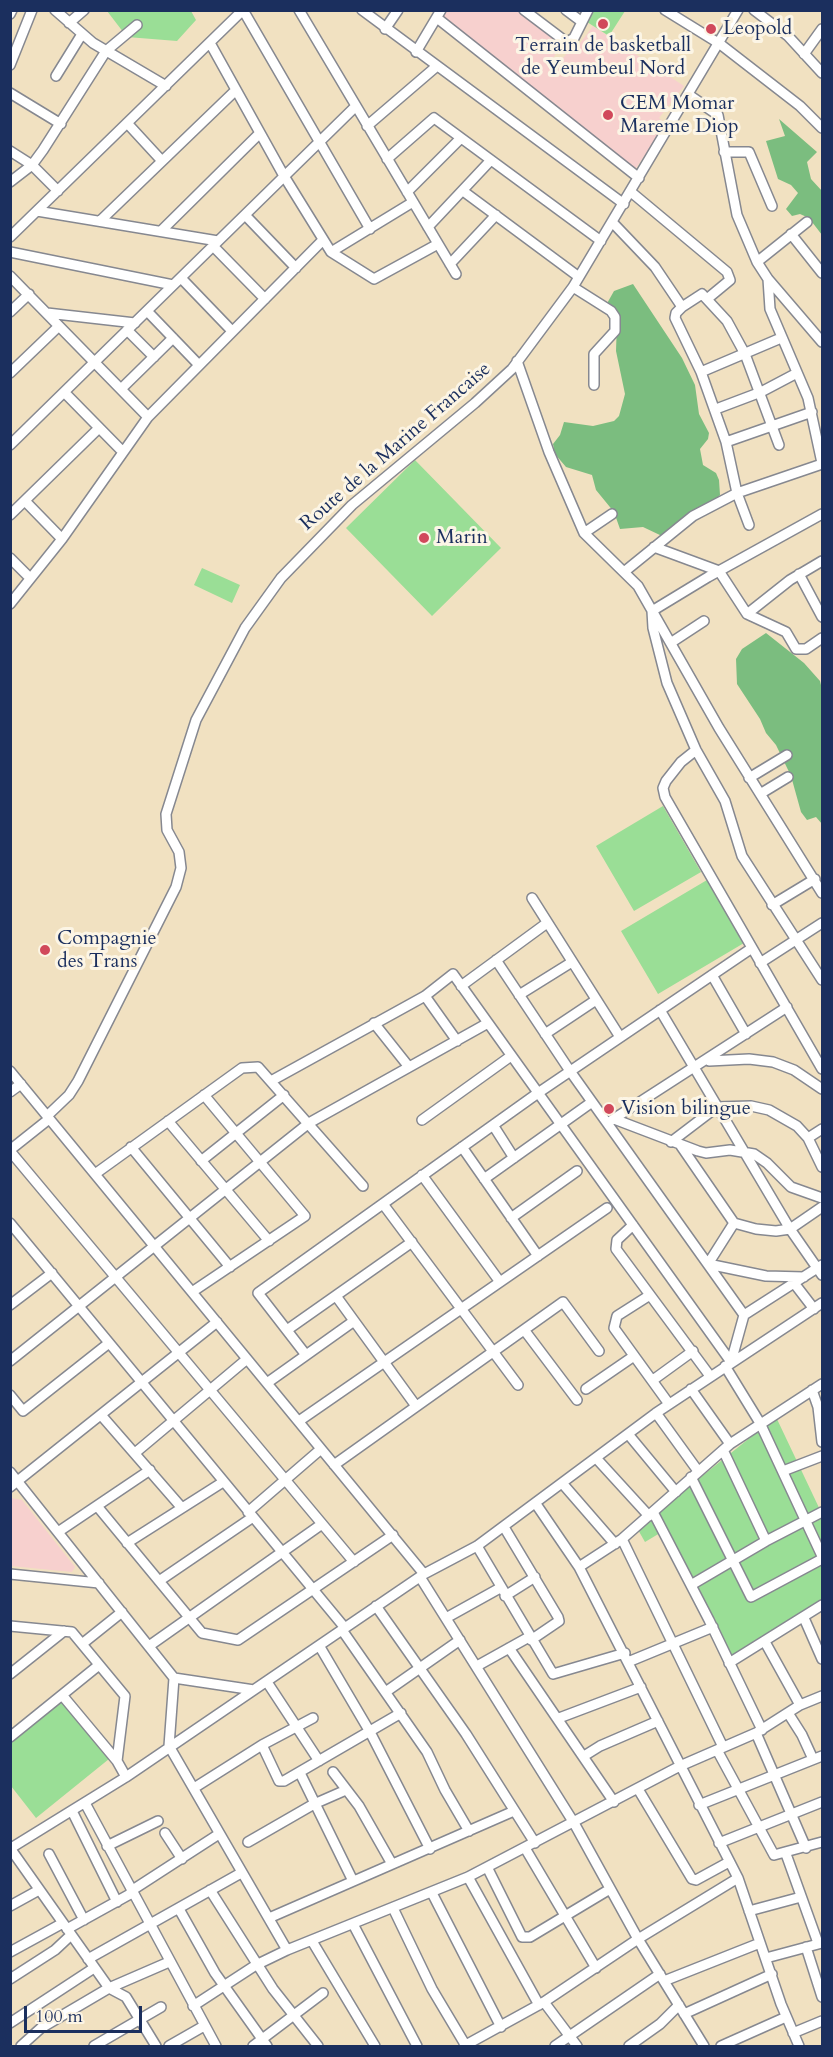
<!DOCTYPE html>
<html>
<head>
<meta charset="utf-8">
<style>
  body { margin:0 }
  #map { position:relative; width:833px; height:2057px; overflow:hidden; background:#f1e1c1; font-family:Cardo,serif }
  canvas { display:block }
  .frame { position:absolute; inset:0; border:12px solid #1b2f5e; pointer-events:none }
  .scale { position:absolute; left:24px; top:2006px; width:118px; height:27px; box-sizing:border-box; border:3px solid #1b2f5e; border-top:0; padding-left:8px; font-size:18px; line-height:21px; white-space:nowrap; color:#1b2f5e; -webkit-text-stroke:4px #fcf5e5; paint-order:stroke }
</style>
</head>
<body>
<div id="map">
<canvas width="833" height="2057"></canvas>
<div class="frame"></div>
<div class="scale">100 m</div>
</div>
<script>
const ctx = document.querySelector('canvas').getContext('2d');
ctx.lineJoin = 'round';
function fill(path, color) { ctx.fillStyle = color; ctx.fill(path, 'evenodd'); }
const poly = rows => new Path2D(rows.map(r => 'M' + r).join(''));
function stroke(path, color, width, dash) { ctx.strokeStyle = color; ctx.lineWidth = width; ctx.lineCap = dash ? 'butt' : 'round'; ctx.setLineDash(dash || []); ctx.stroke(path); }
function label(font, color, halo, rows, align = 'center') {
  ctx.font = font + ' Cardo,serif'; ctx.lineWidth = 6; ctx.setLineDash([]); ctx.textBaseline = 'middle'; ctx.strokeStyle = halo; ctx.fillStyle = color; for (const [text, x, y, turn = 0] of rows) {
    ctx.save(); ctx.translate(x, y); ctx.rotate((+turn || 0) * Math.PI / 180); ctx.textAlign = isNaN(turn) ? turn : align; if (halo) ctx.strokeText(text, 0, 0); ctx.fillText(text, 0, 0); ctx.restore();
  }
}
const built = poly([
  [444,11,521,11,564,42,553,58,559,63,568,52,572,54,593,26,684,86,659,118,666,124,634,171,440,18],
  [11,1498,22,1500,75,1567,72,1572,11,1566]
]);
const green = poly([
  [107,11,191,11,196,20,177,41,127,37],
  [593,11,625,11,609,36,587,22],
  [415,460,501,548,432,616,346,528],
  [202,568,240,585,232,603,194,585],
  [663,806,701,872,634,911,596,846],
  [707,880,744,943,658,994,621,931],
  [776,1417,822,1514,822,1606,730,1662,660,1533,645,1542,637,1528],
  [62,1701,109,1759,36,1818,11,1786,11,1743]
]);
const forest = poly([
  [779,119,817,152,807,162,811,179,822,191,822,235,809,218,800,214,792,216,786,209,798,193,791,185,778,179,766,141,785,136],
  [633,284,682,358,695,385,699,414,709,433,708,439,700,449,703,465,716,473,719,480,720,495,715,500,699,507,662,536,643,527,620,529,614,512,596,490,592,475,566,467,555,454,553,444,560,435,564,422,593,426,614,421,619,416,625,394,616,351,617,321,605,307,614,291],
  [766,633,804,663,820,681,822,689,822,824,816,817,807,820,801,812,791,776,776,745,766,733,760,719,737,684,736,659,742,649]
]);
const minor = poly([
  [55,10,93,43,166,86],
  [243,10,370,229],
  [299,10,456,274],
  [362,10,624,204],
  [524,10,565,41,569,41,574,38,588,10],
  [566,10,582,22],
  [665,10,720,44,800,106,822,128],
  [754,10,788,36,822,73],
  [10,14,12,10],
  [437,18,639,178],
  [69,23,84,10],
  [385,29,398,10],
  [210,43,284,176,331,252,374,279,438,244],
  [416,52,441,10],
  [804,54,822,29],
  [10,65,32,10],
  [56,76,82,34],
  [10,93,61,124],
  [689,95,718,115,737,215,757,262,768,279,822,342],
  [127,123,162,161],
  [367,126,437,66],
  [10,151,32,165,58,191],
  [724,152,749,152,772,206],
  [387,159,434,118,601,241],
  [10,182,32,165,43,150,106,51,137,25],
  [463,191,579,277],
  [407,192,461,138],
  [631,192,727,272,730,280,707,299],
  [37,211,218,241],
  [245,215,296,268],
  [100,221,236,90],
  [613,223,655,267,682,307,702,294,727,321,745,354,779,445],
  [428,227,491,160],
  [161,231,260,133],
  [791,234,822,273],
  [10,237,243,10],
  [213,246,265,299],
  [10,252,173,285],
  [331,252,413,202],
  [757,262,807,222],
  [450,264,496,215],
  [10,276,148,417],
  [181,278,232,331],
  [768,279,770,309,808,398,822,463],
  [573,287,611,311,615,317,615,331,594,354,594,385],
  [682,307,676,313,675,318,701,372],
  [147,311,198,364],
  [10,312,29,294],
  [47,313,135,323],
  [127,330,154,357],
  [517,361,549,452,584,533,638,586,719,728,822,893],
  [10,373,59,326],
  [121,389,173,338],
  [64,392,123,452],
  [716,409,761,392,797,373],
  [726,442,812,412],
  [10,445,356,106],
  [25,501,62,539],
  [822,514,708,577,652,611,653,628,667,683,696,750,725,801,742,856,822,980],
  [10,515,99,428],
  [749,525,737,493,726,442,701,372,781,338],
  [584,533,612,514],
  [654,547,719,571,747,614,786,632,796,649,806,649,822,638],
  [10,558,30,578],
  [624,572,693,516,737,493,822,464],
  [799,574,822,617],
  [10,604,62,539,148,417,322,241],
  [747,614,790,580,822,561],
  [672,642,704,621],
  [696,750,681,762,666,781,663,788,665,797,822,1069],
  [749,778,787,755],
  [760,794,788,777],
  [532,898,620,1037],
  [772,905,815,879],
  [496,960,570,1071,744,1315],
  [760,963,822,923],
  [712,975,746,1034],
  [461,986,547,923],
  [519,995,572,962],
  [425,996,457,1041],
  [660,1010,790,1229,822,1275],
  [374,1023,409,1067],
  [545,1034,596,1000],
  [709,1061,749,1059,773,1062,794,1070,822,1089],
  [10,1071,424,1574],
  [271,1081,425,996,453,974,731,1362],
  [10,1092,21,1084],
  [47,1116,69,1095,78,1081,176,887,181,868,179,852,167,830,166,814,196,720,245,628,281,578,352,505,475,403,512,369,573,287,738,10],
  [614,1119,698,1151,706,1153,730,1150,754,1154,767,1163,791,1187,822,1198],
  [422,1120,511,1056],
  [612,1120,787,1007],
  [168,1121,269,1241],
  [493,1125,514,1158],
  [808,1138,822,1129],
  [671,1142,717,1107,751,1106,769,1110,797,1126,808,1138,822,1167],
  [681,1146,734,1223,756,1229,776,1231,790,1229,822,1207],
  [131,1147,230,1267],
  [462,1147,538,1256],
  [10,1150,49,1119],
  [10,1151,354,1562],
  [201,1161,284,1095],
  [95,1174,242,1068,258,1067,363,1186],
  [422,1175,500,1282],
  [484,1179,592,1102],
  [383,1204,518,1385],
  [511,1218,577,1171],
  [10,1223,345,1628],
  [734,1223,708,1264,766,1276,804,1277],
  [633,1225,617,1240,616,1249,710,1376],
  [794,1283,814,1309],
  [192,1292,305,1216,204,1095],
  [650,1295,617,1316,614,1328,669,1404],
  [336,1296,416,1406],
  [10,1305,52,1273],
  [287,1330,412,1242],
  [525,1331,577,1400],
  [306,1355,258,1293,538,1093,752,948],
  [10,1361,309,1123,488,1023],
  [731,1362,744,1315,822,1265],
  [725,1366,760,1423,822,1556],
  [653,1380,693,1351],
  [267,1383,354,1321],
  [586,1389,634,1356],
  [691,1389,730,1444],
  [812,1390,818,1407,822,1442],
  [10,1395,23,1411,109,1343],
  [656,1413,698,1471],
  [101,1415,182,1508],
  [299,1421,607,1208],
  [628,1434,676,1492],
  [723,1450,766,1541],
  [135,1453,247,1359],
  [596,1458,649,1516],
  [334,1465,563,1302,599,1351],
  [783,1471,822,1456],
  [10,1472,174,1678,169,1746,287,1950],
  [691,1477,751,1597,822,1559],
  [562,1483,615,1544],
  [10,1487,217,1322],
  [536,1504,579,1567,738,1878,781,2004,799,2046],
  [97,1506,202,1633,238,1640,393,1535],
  [248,1512,321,1449],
  [653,1512,709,1620,762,1730],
  [504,1527,558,1617,559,1621,531,1640],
  [58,1532,150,1470],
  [622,1539,723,1747],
  [127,1543,223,1482],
  [477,1546,553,1674,625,1653],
  [579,1567,622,1539,730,1444,822,1384],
  [10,1574,99,1583],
  [420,1577,574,1823,638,1939,704,2046],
  [159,1581,253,1517],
  [691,1585,766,1541,822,1512],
  [505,1596,535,1577],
  [376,1606,466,1734,535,1843],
  [446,1618,500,1588],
  [804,1618,822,1659],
  [10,1626,72,1632,125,1696,117,1761],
  [342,1630,427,1752,445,1790,469,1831],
  [765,1642,800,1705],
  [82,1644,122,1612],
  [149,1646,322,1524],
  [320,1647,370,1732,430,1849],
  [509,1648,614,1802],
  [628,1662,713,1627],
  [729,1663,822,1605],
  [477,1666,529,1637],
  [10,1674,64,1631],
  [174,1678,254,1690],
  [267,1682,319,1761],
  [387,1691,460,1640],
  [62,1695,117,1761,126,1777],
  [788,1713,802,1735,813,1759],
  [559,1718,641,1687],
  [756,1733,806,1848],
  [10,1737,99,1665],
  [262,1745,279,1781,284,1781,401,1713],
  [717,1750,774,1855,822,1842],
  [584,1756,600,1746,658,1721],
  [333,1772,359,1806,392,1864],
  [300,1773,353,1881],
  [194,1788,262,1745,313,1718],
  [638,1789,692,1879,696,1880,729,1862],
  [85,1803,216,2046],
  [699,1805,822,1756],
  [72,1811,117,1902],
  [165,1833,182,1859],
  [248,1842,314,1804,346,1790],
  [719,1843,822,1802],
  [107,1846,158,1821],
  [10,1848,109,1988,126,1997,156,2046],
  [11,1848,126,1777,424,1574,477,1546,656,1413,822,1303],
  [525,1848,596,1968],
  [49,1854,84,1920],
  [786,1854,818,1943],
  [487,1867,522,1937,530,1937,610,1889],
  [468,1877,539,2005],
  [210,1890,273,1989,318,2046],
  [131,1891,219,1834],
  [432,1893,501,2027],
  [10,1906,39,1890],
  [393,1908,432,1989,466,2046],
  [179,1909,215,1973,267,2046],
  [749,1911,801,1897],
  [269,1918,514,1811],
  [353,1924,417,2046],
  [67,1929,132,1893],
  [312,1941,375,2046],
  [806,1947,822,1997],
  [10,1952,63,1923],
  [766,1958,822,1943],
  [88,1959,241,1873],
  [10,1979,55,1950,71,1935],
  [664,1981,760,1943],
  [544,2002,577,2046],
  [193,2006,256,1965,287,1950,468,1877,680,1766,756,1733,800,1705,822,1696],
  [684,2014,772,1974],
  [10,2023,94,1968],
  [793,2033,822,2021],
  [21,2046,41,2028,109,1988,169,1962],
  [94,2046,161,2007],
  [169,2046,204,2026],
  [253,2046,323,1993],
  [464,2046,544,2002,638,1939,738,1878],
  [555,2046,660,1974],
  [629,2046,660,2024,679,2005],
  [721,2046,786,2017]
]);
const markers = [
  [603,24,6,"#d1495b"],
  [711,29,6,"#d1495b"],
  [608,115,6,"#d1495b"],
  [424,538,6,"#d1495b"],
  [45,950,6,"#d1495b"],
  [609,1109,6,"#d1495b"]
];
const poiNames = [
  ["Leopold",723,29],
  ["Terrain de basketball",603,46,"center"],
  ["de Yeumbeul Nord",603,69,"center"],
  ["CEM Momar",620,104],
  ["Mareme Diop",620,127],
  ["Marin",436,538],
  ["Compagnie",57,939],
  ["des Trans",57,962],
  ["Vision bilingue",621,1109]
];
const streetNames = [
  ["Route de la Marine Francaise",396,447,-41]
];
fill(built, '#f7d0ce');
fill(green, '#9ade96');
fill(forest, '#7bbd7f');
stroke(minor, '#868890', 12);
stroke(minor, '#fff', 9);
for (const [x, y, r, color] of markers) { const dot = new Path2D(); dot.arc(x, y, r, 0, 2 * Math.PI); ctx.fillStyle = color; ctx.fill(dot); stroke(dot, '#fcf5e5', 2); }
label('20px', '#1b2f5e', '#fcf5e5', poiNames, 'left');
label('20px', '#1b2f5e', '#fcf5e5', streetNames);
</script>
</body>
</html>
